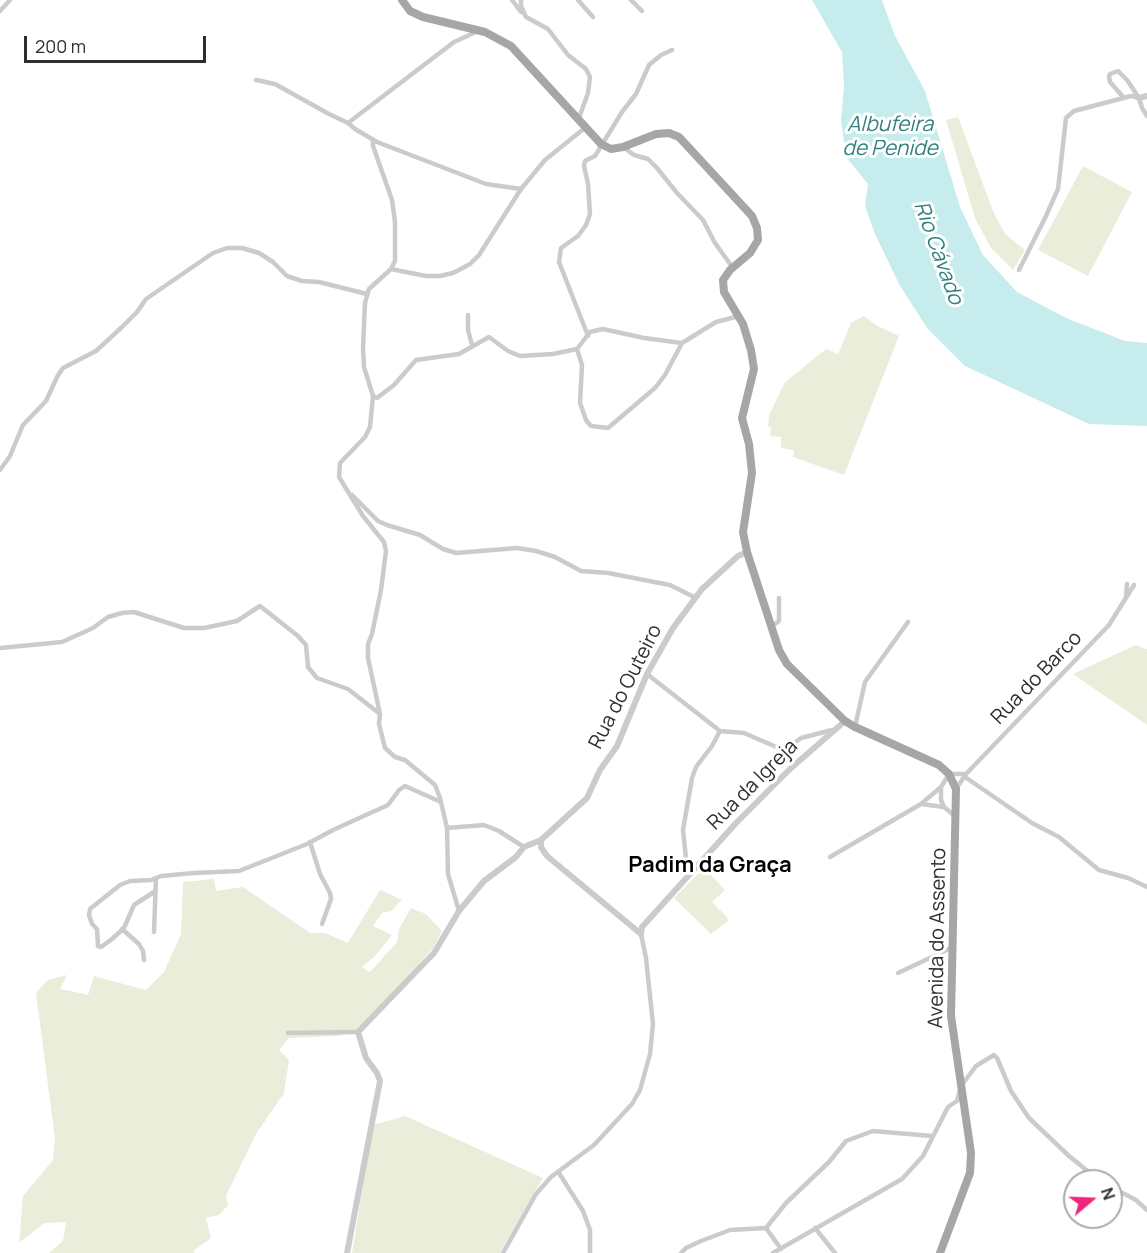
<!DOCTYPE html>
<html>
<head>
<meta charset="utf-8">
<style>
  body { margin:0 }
  #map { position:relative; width:1147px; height:1253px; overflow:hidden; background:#fff; font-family:Manrope,sans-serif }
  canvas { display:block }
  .north { position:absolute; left:1063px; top:1169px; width:60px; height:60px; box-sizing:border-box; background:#fff; border:2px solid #ababab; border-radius:50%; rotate:71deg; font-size:16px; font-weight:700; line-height:24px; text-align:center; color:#2e2e2e }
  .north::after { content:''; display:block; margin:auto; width:21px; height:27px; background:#ef277c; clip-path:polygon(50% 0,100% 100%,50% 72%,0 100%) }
  .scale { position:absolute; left:24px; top:36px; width:182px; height:27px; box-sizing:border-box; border:3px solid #2e2e2e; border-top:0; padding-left:8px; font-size:18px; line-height:21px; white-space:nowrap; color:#2e2e2e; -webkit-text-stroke:4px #fff; paint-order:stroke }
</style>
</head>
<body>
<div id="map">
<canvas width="1147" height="1253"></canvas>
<div class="north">N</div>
<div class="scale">200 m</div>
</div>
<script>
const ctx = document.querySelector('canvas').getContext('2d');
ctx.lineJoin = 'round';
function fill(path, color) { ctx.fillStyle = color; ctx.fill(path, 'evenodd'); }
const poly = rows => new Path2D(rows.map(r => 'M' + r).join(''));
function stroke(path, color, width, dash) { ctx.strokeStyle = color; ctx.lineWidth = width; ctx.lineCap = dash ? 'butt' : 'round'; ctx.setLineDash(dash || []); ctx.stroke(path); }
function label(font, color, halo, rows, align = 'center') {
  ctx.font = font + ' Manrope,sans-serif'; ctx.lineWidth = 6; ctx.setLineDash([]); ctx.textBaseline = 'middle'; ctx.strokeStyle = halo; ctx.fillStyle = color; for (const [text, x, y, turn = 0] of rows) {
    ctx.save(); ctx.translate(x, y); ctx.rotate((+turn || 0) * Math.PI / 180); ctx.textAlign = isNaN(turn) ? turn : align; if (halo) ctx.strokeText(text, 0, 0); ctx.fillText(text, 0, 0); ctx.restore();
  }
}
const green = poly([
  [958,117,993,211,1005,234,1025,250,1013,270,991,248,975,218,946,120],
  [1083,166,1132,192,1088,276,1038,250],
  [864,316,876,325,899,336,844,475,793,457,794,450,781,448,781,437,770,436,771,427,768,426,769,415,785,382,826,349,838,354,851,323],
  [1136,645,1147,649,1147,725,1073,674],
  [704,868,725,890,712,902,727,917,728,921,711,934,674,898],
  [214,879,216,891,243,887,310,933,325,933,348,943,380,890,402,900,391,911,382,913,373,926,392,935,375,956,362,967,370,972,397,942,399,929,411,908,426,914,442,931,433,948,414,970,358,1030,339,1036,289,1038,279,1050,289,1060,284,1093,256,1134,226,1196,228,1205,219,1215,206,1218,211,1238,193,1251,196,1253,49,1253,63,1241,66,1222,44,1223,19,1243,23,1196,53,1160,55,1139,36,993,48,980,67,975,60,989,71,991,88,995,94,976,146,990,164,972,181,934,183,882],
  [405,1116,543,1178,500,1253,352,1253,373,1125]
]);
const water = poly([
  [812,0,882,0,895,36,925,91,960,207,983,255,1017,292,1066,318,1125,341,1147,343,1147,426,1089,424,965,366,927,328,899,284,875,234,865,206,868,184,846,157,841,120,844,87,842,52]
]);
const minor = poly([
  [512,0,521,12],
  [521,0,521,6,526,17,548,29,568,55,586,69,590,77,588,93,579,118],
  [578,0,593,17],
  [631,0,642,11],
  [0,11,10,0],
  [256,80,275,84,329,114,348,123,355,129,377,142,486,184,521,189],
  [1124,98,1110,82,1109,77,1110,74,1118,71,1127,80,1139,98,1142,108,1147,116],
  [348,123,454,42,478,31],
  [373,140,373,146,392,200,395,222,395,261,391,269,369,289,365,303,363,348,364,367,373,396,370,427,365,437,340,463,339,477,363,516,384,542,386,551,381,590,372,634,368,644,368,658,380,714,379,724,385,748,395,757,405,760,435,785,440,798,447,828,448,874,459,911],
  [623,147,634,155,648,159,657,168,677,193,703,220,715,243,733,268],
  [391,269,426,276,440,276,453,273,470,264,479,255,521,189,545,160,586,127],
  [1019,270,1046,216,1058,189,1066,118,1074,111,1131,96,1139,98],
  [468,315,468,330,472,345],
  [588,336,559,262,561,248,578,236,586,225,590,214,588,184,584,166,585,161,595,156,622,112,636,94,649,65,661,55,672,50],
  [577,349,582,365,580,403,586,420,591,426,608,428,655,388,665,375,682,343],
  [373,396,377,398,394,385,416,360,459,354,489,337,508,351,520,356,553,354,577,349,590,332,603,329,644,338,682,343,716,322,739,316],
  [0,470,10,456,23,425,46,401,57,377,63,368,96,351,122,327,137,312,146,299,213,253,227,248,242,248,259,253,273,262,287,276,302,281,319,282,367,294],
  [352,495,378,521,387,525,420,535,443,549,456,553,517,548,536,551,555,557,581,571,608,573,670,585,696,598],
  [1126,597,1127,584],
  [771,627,779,621,779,598],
  [0,648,62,642,93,628,108,617,122,613,134,612,184,628,204,628,237,621,260,606,298,636,306,645,308,667,317,678,348,689,380,714],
  [647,674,720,731],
  [855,727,865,682,908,622],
  [965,777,1032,823,1059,837,1099,870,1128,878,1147,887],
  [941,787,941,800,944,807],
  [956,789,966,774,1109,625,1134,585],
  [921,804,944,807,956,817],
  [447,828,484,825,499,831,524,847],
  [310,842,320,874,330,893,331,899,322,924],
  [830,857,921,804,941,787,949,774,966,774],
  [691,871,686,859,683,830,692,778,696,767,712,746,720,731,744,733,781,749,788,748,801,738,832,730],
  [154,892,134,905,124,928,112,939,101,947,98,946,97,929,92,924,89,915,90,909,120,885,130,881,151,880,161,876,194,873,239,871,307,844,333,830,388,805,399,790,405,786,441,802],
  [122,929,139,944,143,951,144,960],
  [154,932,156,878],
  [898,973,953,947],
  [288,1033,358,1032],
  [559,1173,583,1211,590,1230,590,1253],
  [1111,1187,1136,1200,1147,1210],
  [766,1228,781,1249],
  [815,1228,835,1253],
  [503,1253,536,1194,551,1177,594,1145,632,1104,640,1090,650,1054,653,1024,646,958,641,934],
  [681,1253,686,1248,701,1241,730,1230,766,1228,786,1203,829,1162,846,1141,873,1131,932,1136],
  [773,1253,902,1179,923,1156,948,1107,957,1101,961,1086,976,1066,994,1055,997,1058,1011,1091,1029,1118,1069,1156,1100,1181]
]);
const tertiary = poly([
  [1139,98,1147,96],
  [541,840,541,847,547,856,641,934,642,927,737,822,790,769,845,721],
  [347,1253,380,1081,377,1073,366,1058,358,1032,434,953,459,911,484,881,516,857,524,847,541,840,587,798,600,770,617,746,647,674,673,628,702,589,738,556,747,552]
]);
const primary = poly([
  [402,0,410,11,423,17,485,32,511,46,601,144,611,149,623,147,656,134,669,133,679,137,752,216,757,228,758,240,750,253,730,270,723,280,724,292,743,324,751,350,754,369,742,418,749,444,752,473,743,532,747,552,779,650,787,664,845,721,855,727,939,765,949,774,956,789,951,1016,971,1153,970,1173,940,1253]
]);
const streetNames = [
  ["Rua do Barco",1037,678,-46],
  ["Rua do Outeiro",626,687,-63],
  ["Rua da Igreja",753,785,-45],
  ["Avenida do Assento",938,938,-89]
];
const waterNames = [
  ["Albufeira",890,125],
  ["de Penide",890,149],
  ["Rio Cávado",938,253,70]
];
const quarterNames = [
  ["Padim da Graça",710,866]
];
fill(green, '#ebeddb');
fill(water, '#c6ecee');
stroke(minor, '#cbcbcb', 4.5);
stroke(tertiary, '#cbcbcb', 6);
stroke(primary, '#a6a6a6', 8);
label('20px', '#2e2e2e', '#fff', streetNames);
label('italic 21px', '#327f81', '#fff', waterNames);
label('bold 22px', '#000', '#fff', quarterNames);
</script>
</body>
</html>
